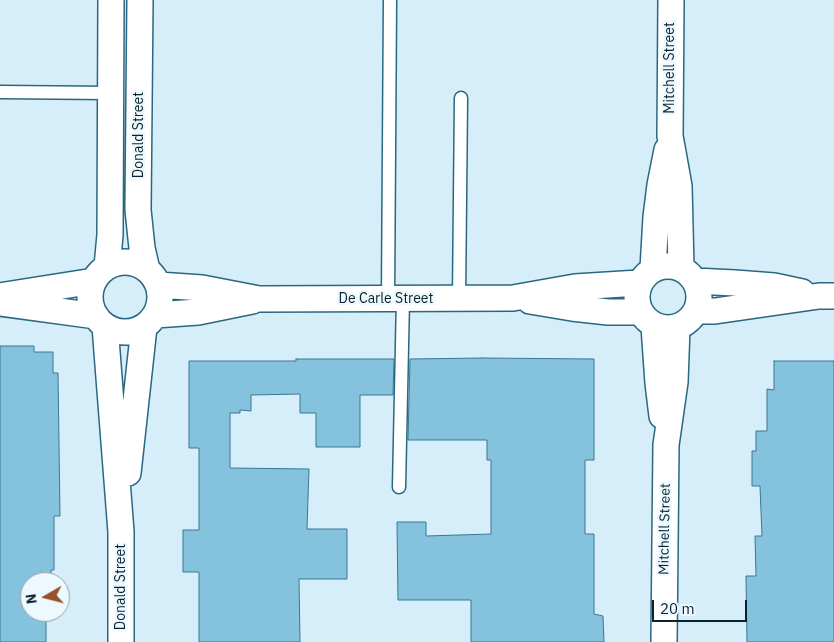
<!DOCTYPE html>
<html>
<head>
<meta charset="utf-8">
<style>
  body { margin:0 }
  #map { position:relative; width:834px; height:642px; overflow:hidden; background:#d6eef9; font-family:"IBM Plex Sans",sans-serif }
  canvas { display:block }
  .north { position:absolute; left:20px; top:572px; width:50px; height:50px; box-sizing:border-box; background:#edf9fe; border:1px solid #92a3ab; border-radius:50%; rotate:262deg; font-size:14px; font-weight:700; line-height:20px; text-align:center; color:#09232e }
  .north::after { content:''; display:block; margin:auto; width:18px; height:22px; background:#985129; clip-path:polygon(50% 0,100% 100%,50% 72%,0 100%) }
  .scale { position:absolute; left:652px; top:600px; width:95px; height:22px; box-sizing:border-box; border:2px solid #09232e; border-top:0; padding-left:6px; font-size:15px; line-height:18px; white-space:nowrap; color:#09232e; -webkit-text-stroke:4px #edf9fe; paint-order:stroke }
</style>
</head>
<body>
<div id="map">
<canvas width="834" height="642"></canvas>
<div class="north">N</div>
<div class="scale">20 m</div>
</div>
<script>
const ctx = document.querySelector('canvas').getContext('2d');
ctx.lineJoin = 'round';
function fill(path, color) { ctx.fillStyle = color; ctx.fill(path, 'evenodd'); }
const poly = rows => new Path2D(rows.map(r => 'M' + r).join(''));
function stroke(path, color, width, dash) { ctx.strokeStyle = color; ctx.lineWidth = width; ctx.lineCap = dash ? 'butt' : 'round'; ctx.setLineDash(dash || []); ctx.stroke(path); }
function label(font, color, halo, rows, align = 'center') {
  ctx.font = font + ' "IBM Plex Sans",sans-serif'; ctx.lineWidth = 5; ctx.setLineDash([]); ctx.textBaseline = 'middle'; ctx.strokeStyle = halo; ctx.fillStyle = color; for (const [text, x, y, turn = 0] of rows) {
    ctx.save(); ctx.translate(x, y); ctx.rotate((+turn || 0) * Math.PI / 180); ctx.textAlign = isNaN(turn) ? turn : align; if (halo) ctx.strokeText(text, 0, 0); ctx.fillText(text, 0, 0); ctx.restore();
  }
}
const building = poly([
  [0,346,34,346,34,352,53,352,53,373,58,373,60,516,54,516,54,570,51,570,51,582,30,582,30,612,46,612,46,642,0,642,0,346],
  [482,358,594,359,594,460,585,460,585,534,594,534,594,614,603,616,604,642,471,642,471,600,398,600,397,522,426,522,426,536,491,534,491,460,487,460,487,440,408,440,410,359,482,358],
  [296,359,394,359,393,395,360,395,360,447,316,447,316,413,300,413,300,394,251,395,251,411,240,410,240,413,230,413,230,468,309,469,307,529,347,529,347,579,299,579,300,642,199,642,199,572,183,572,183,530,199,530,199,448,189,448,189,361,296,361,296,359],
  [774,361,834,361,834,642,747,642,746,576,756,576,755,536,762,536,760,486,752,486,752,451,756,451,756,431,767,431,767,389,774,390,774,361]
]);
const lane = poly([
  [0,92,110,93],
  [388,299,390,0],
  [459,299,461,98],
  [399,487,403,298]
]);
const street = poly([
  [140,0,138,210,142,248,147,270],
  [671,0,670,136,679,186,681,268],
  '90 297a35 35 0 1 1 70 0a35 35 0 1 1-70 0Z',
  '637 297a31 31 0 1 1 62 0a31 31 0 1 1-62 0Z',
  [107,267,110,235,111,0],
  [653,269,656,217,660,185,667,150],
  [695,281,735,283,774,286,802,292],
  [158,285,202,288,259,299,513,298,575,287,639,283],
  [0,296,94,281],
  [530,301,572,308,608,312,640,312],
  [0,303,96,316],
  [696,311,715,311,819,296,834,296],
  [155,315,198,312,252,301],
  [105,326,121,532,121,642],
  [654,326,658,383,662,416],
  [128,473,144,327],
  [664,642,666,445,675,382,677,327]
]);
const streetNames = [
  ["Mitchell Street",670,68,-90],
  ["Donald Street",139,135,-90],
  ["De Carle Street",386,299],
  ["Mitchell Street",665,529,-89],
  ["Donald Street",121,587,-90]
];
fill(building, '#85c2de');
stroke(building, '#3a7791', 1);
stroke(lane, '#2a6881', 15);
stroke(street, '#2a6881', 28);
stroke(lane, '#fff', 12);
stroke(street, '#fff', 25);
label('14px', '#09232e', '#edf9fe', streetNames);
</script>
</body>
</html>
